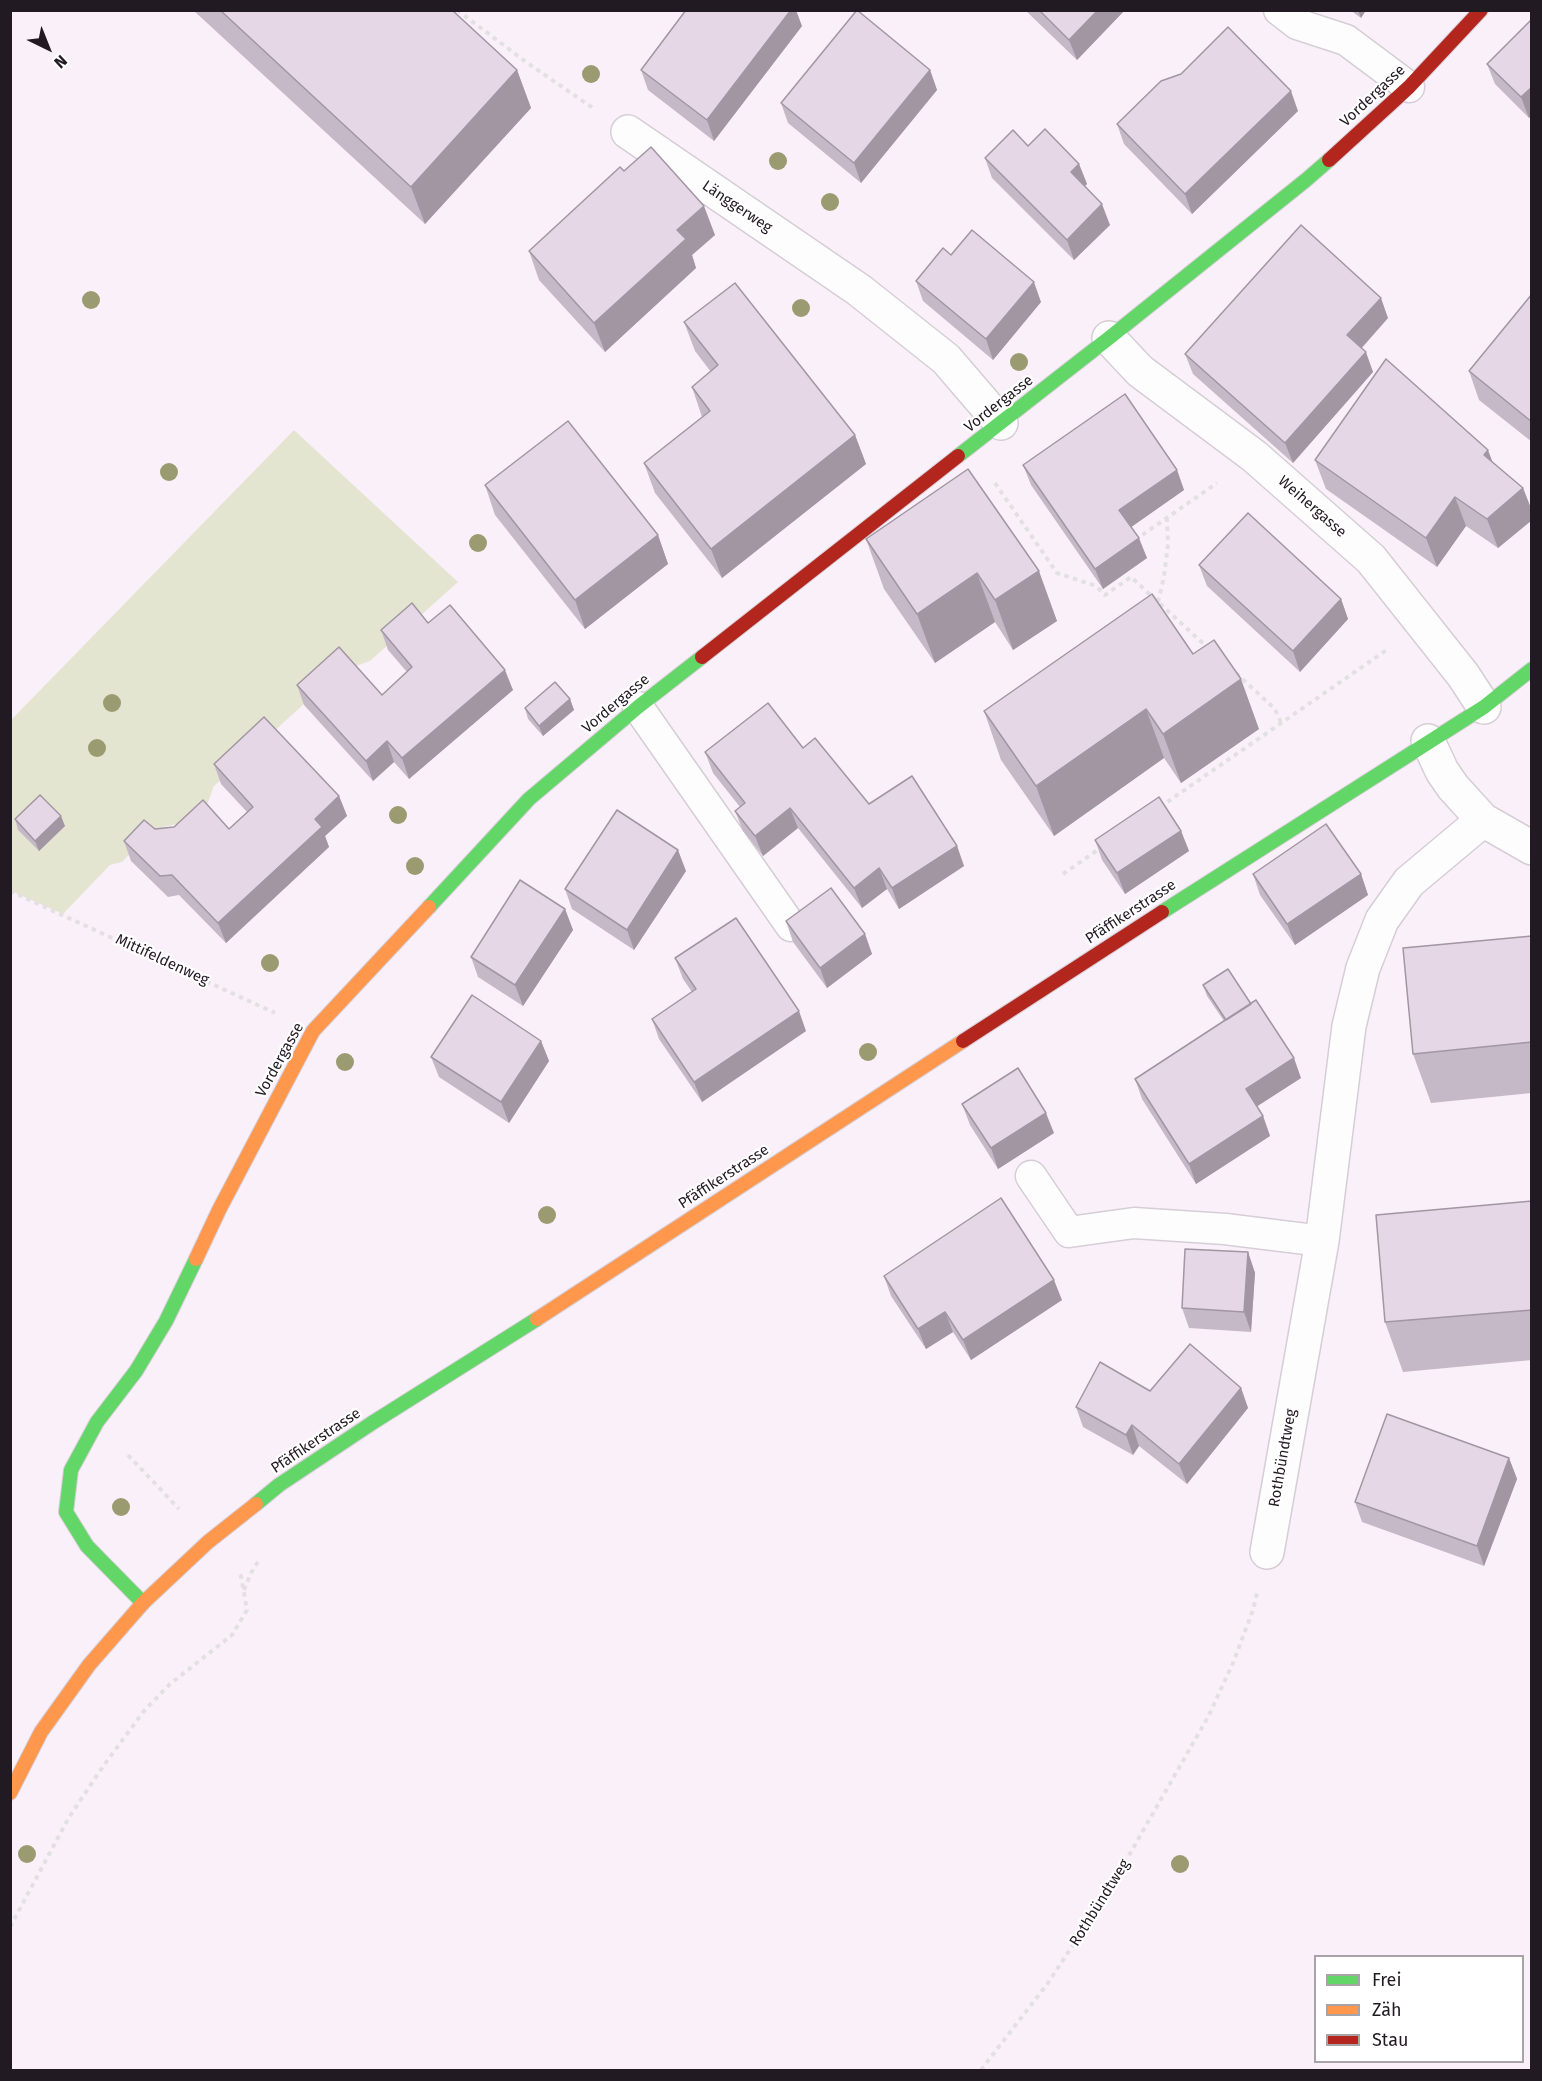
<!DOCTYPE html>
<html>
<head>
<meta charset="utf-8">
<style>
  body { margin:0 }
  #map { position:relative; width:1542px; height:2081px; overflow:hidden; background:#faf0fa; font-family:"Fira Sans",sans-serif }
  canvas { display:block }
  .frame { position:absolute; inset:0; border:12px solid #221a22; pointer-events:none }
  .legend { position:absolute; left:1314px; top:1955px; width:210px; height:108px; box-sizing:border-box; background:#fff; border:2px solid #a7a3a7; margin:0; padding:8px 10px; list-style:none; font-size:18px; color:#221a22 }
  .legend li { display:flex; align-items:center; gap:12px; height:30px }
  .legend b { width:30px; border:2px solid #a7a3a7 }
  .north { position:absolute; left:18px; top:18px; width:60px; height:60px; -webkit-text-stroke:4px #fff; paint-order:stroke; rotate:137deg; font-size:16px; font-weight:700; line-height:24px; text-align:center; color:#221a22 }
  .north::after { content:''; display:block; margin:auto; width:21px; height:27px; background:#221a22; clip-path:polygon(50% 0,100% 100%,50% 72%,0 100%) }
</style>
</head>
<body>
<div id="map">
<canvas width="1542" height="2081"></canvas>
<div class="frame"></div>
<ul class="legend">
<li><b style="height:8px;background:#63d668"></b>Frei</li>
<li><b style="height:8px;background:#ff974d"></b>Zäh</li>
<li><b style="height:8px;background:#b3261e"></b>Stau</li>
</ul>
<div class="north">N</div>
</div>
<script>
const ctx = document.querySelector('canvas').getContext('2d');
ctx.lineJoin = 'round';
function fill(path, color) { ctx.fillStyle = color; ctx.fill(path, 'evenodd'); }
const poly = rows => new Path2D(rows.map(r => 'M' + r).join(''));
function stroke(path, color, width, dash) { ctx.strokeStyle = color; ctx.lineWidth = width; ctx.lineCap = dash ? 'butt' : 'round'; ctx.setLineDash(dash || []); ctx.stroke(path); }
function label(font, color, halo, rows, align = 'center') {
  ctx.font = font + ' "Fira Sans",sans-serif'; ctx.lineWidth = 4.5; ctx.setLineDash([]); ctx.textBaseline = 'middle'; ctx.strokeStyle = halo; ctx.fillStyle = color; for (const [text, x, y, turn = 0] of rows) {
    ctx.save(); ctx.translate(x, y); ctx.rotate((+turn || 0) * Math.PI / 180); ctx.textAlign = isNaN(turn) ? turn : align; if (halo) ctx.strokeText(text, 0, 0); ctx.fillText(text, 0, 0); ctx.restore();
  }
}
const green = poly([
  [294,430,458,582,370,661,339,672,214,786,202,818,155,829,122,862,110,865,63,914,11,891,11,720]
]);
const path = poly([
  [457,10,526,62,593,108],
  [995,483,1057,573,1096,586,1105,595,1131,577,1208,648],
  [1135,540,1217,483],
  [1158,602,1164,577,1168,544,1167,519],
  [1236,673,1275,709,1281,723],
  [1160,807,1388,649],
  [1063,874,1102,847],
  [10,891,275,1013],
  [128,1455,179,1509],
  [244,1590,251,1573,259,1560],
  [10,1927,68,1819,104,1765,144,1711,170,1684,232,1635,247,1610,241,1576,239,1574],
  [981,2070,1048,1983,1112,1885,1208,1717,1233,1663,1253,1610,1257,1593]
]);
const lane = poly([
  [1279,10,1297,24,1346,40,1409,87],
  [638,707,791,926],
  [1031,1176,1069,1232,1134,1223,1225,1229,1322,1241]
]);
const street = poly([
  [628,132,859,290,946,359,1001,423],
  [1109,338,1140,371,1254,456,1371,559,1463,675,1484,707],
  [1428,741,1442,771,1453,787,1483,820,1532,848],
  [1267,1552,1322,1241,1349,1026,1363,968,1382,920,1409,882,1483,820]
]);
const fast = poly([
  [958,456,1109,338,1306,180,1329,160],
  [429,907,529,799,638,707,702,657],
  [1162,912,1484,707,1532,669],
  [256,1504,279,1485,372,1423,537,1319],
  [143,1603,87,1546,66,1512,71,1470,97,1422,136,1371,166,1321,196,1259]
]);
const slow = poly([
  [196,1259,219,1210,313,1031,429,907],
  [537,1319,963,1041],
  [10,1793,41,1732,89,1665,143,1603,208,1542,256,1504]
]);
const jam = poly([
  [1329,160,1409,87,1481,10],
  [702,657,958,456],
  [963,1041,1162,912]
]);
const trees = [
  [591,74],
  [778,161],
  [830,202],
  [91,300],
  [801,308],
  [1019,362],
  [169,472],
  [478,543],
  [112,703],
  [97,748],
  [398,815],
  [415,866],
  [270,963],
  [868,1052],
  [345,1062],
  [547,1215],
  [121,1507],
  [27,1854],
  [1180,1864]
];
const wall = poly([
  [193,10,452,10,517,70,531,108,425,224],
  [1025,10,1125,10,1077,60],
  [1350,10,1366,10,1361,18],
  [1532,19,1532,115,1529,118,1495,84,1487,64],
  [802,26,714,141,648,90,641,70],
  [930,70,937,90,861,183,788,123,781,103],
  [1298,111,1192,214,1124,144,1117,124],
  [1028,146,1079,164,1087,184,1085,186,1110,225,1074,260,992,178,985,158],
  [624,171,715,235,692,255,696,268,605,352,539,280,529,251],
  [916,281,1041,302,993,360,923,301],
  [1532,294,1532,442,1479,400,1469,371],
  [1388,318,1362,348,1373,372,1293,463,1193,374,1185,354],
  [684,322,855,435,866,464,722,578,655,493,644,463,702,417,692,387,711,372,695,351],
  [1315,460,1492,462,1523,488,1532,511,1532,520,1498,548,1466,526,1437,567,1326,489],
  [1023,465,1177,470,1184,490,1131,527,1147,558,1103,589,1031,485],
  [968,469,1057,621,1013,650,995,622,935,663,884,589,866,539],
  [485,485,658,535,668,564,585,629,495,515],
  [1199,565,1341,599,1348,619,1300,672,1207,586],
  [428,623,513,690,409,779,394,762,373,781,304,705,297,685,382,695,407,672,388,650,381,630],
  [1193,654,1259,729,1181,783,1164,758,1054,836,1001,760,984,711],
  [570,699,574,710,543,736,528,719,525,708],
  [705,752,869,804,957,846,964,866,899,909,887,889,862,908,798,828,763,856,743,831,735,811,740,807,713,773],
  [214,764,339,796,347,816,325,836,329,847,226,943,179,895,168,897,131,861,124,841,155,829,229,829,247,812,221,784],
  [15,819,65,826,39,851,18,830],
  [1181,831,1189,851,1125,894,1102,860,1095,840],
  [686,871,634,950,572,909,565,889],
  [1253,874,1361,874,1368,895,1295,945,1260,895],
  [565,909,573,930,523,1006,478,977,471,957],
  [786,921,865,934,872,954,827,988,793,942],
  [1532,936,1532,1093,1431,1103,1413,1054],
  [675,958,806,1031,702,1102,659,1039,652,1019,692,992,683,979],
  [1203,985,1301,1078,1257,1106,1263,1116,1270,1136,1196,1184,1142,1099,1135,1079,1224,1021,1207,996],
  [541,1041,549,1061,509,1123,439,1077,431,1057],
  [962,1104,1054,1133,998,1169,970,1125],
  [1532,1201,1532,1360,1403,1372,1385,1322],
  [1248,1252,1255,1273,1251,1332,1189,1328,1182,1308],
  [884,1276,1062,1300,971,1360,953,1332,926,1349,891,1296],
  [1241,1388,1248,1408,1187,1484,1139,1446,1133,1455,1083,1427,1076,1407,1150,1391],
  [1509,1458,1517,1479,1484,1566,1362,1522,1355,1502]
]);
const shadedWall = poly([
  [791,10,796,10,802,26,714,141,707,120],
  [1098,10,1125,10,1077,60,1069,40],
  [1358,10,1366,10,1361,18],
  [517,70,531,108,425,224,411,187],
  [930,70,937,90,861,183,854,163],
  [1532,87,1532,115,1529,118,1521,97],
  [1291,91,1298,111,1192,214,1185,194],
  [1079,164,1087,184,1078,192,1071,172],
  [1102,204,1110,225,1074,260,1067,240],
  [704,206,715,235,692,255,696,268,605,352,594,323,677,230],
  [1034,282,1041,302,993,360,986,339],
  [1381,298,1388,318,1355,355,1347,335],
  [1366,352,1373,372,1293,463,1285,443],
  [855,435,866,464,722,578,711,549],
  [1488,450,1499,479,1484,455],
  [1177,470,1184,490,1127,530,1119,510],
  [1523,488,1532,511,1532,520,1498,548,1487,519],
  [1455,497,1466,526,1437,567,1426,538],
  [658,535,668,564,585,629,575,600],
  [1139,538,1147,558,1103,589,1095,569],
  [1039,571,1057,621,1013,650,995,600],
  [977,573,995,622,935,663,917,614],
  [1341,599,1348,619,1300,672,1293,651],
  [505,670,513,690,409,779,402,758],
  [1241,679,1259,729,1181,783,1163,734],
  [570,699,574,710,543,736,539,726],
  [1146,709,1164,758,1054,836,1036,786],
  [387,741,394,762,373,781,366,761],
  [339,796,347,816,325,836,329,847,226,943,218,923,315,819],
  [790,808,798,828,763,856,755,836],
  [61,816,65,826,39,851,35,841],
  [1181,831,1189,851,1125,894,1117,873],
  [957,846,964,866,899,909,892,888],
  [678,850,686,871,634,950,627,930],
  [879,868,887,889,862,908,854,888],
  [1361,874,1368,895,1295,945,1287,924],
  [565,909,573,930,523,1006,515,985],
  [865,934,872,954,827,988,820,968],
  [799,1011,806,1031,702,1102,694,1082],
  [541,1041,549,1061,509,1123,501,1102],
  [1294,1058,1301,1078,1253,1109,1246,1089],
  [1046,1113,1054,1133,998,1169,991,1148],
  [1263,1116,1270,1136,1196,1184,1189,1164],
  [1248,1252,1255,1273,1251,1332,1244,1312],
  [1054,1280,1062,1300,971,1360,963,1340],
  [945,1312,953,1332,926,1349,918,1329],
  [1241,1388,1248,1408,1187,1484,1179,1464],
  [1132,1425,1139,1446,1133,1455,1126,1435],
  [1509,1458,1517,1479,1484,1566,1477,1546]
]);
const building = poly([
  [220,10,452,10,517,70,411,187,220,10],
  [686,10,791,10,707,120,641,70,686,10],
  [857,10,930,70,854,163,781,103,857,10],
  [1039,10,1098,10,1069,40,1039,10],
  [1532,19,1532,87,1521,97,1487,64,1532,19],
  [1228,27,1291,91,1185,194,1117,124,1161,81,1181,74,1228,27],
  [1045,129,1079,164,1071,172,1102,204,1067,240,985,158,1013,130,1028,146,1045,129],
  [651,147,704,206,677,230,686,239,594,323,529,251,620,167,624,171,651,147],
  [1301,225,1381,298,1347,335,1366,352,1285,443,1185,354,1301,225],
  [972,230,1034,282,986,339,916,281,943,248,951,255,972,230],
  [735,283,855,435,711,549,644,463,710,411,692,387,718,365,684,322,735,283],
  [1532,294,1532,422,1469,371,1532,294],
  [1386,359,1488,450,1484,455,1523,488,1487,519,1455,497,1426,538,1315,460,1386,359],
  [1125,394,1177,470,1119,510,1139,538,1095,569,1023,465,1125,394],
  [568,421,658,535,575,600,485,485,568,421],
  [968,469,1039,571,995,600,977,573,917,614,866,539,968,469],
  [1248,513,1341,599,1293,651,1199,565,1248,513],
  [1152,594,1193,654,1214,640,1241,679,1163,734,1146,709,1036,786,984,711,1152,594],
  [412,603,428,623,450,605,505,670,402,758,387,741,366,761,297,685,339,647,382,695,412,667,381,630,412,603],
  [555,682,570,699,539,726,525,708,555,682],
  [768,703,803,748,815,738,869,804,912,776,957,846,892,888,879,868,854,888,790,808,755,836,735,811,745,803,705,752,768,703],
  [264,717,339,796,315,819,322,827,218,923,172,875,160,876,124,841,144,820,155,829,174,827,203,800,229,829,253,807,214,764,264,717],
  [40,795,61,816,35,841,15,819,40,795],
  [1159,797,1181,831,1117,873,1095,840,1159,797],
  [617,810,678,850,627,930,565,889,617,810],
  [1326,824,1361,874,1287,924,1253,874,1326,824],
  [520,880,565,909,515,985,471,957,520,880],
  [831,888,865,934,820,968,786,921,831,888],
  [736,918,799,1011,694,1082,652,1019,696,989,675,958,736,918],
  [1532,936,1532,1042,1413,1054,1403,948,1532,936],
  [1228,969,1251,1004,1226,1020,1203,985,1228,969],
  [472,995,541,1041,501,1102,431,1057,472,995],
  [1256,1000,1294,1058,1246,1089,1263,1116,1189,1164,1135,1079,1256,1000],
  [1018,1068,1046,1113,991,1148,962,1104,1018,1068],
  [1001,1198,1054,1280,963,1340,945,1312,918,1329,884,1276,1001,1198],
  [1532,1201,1532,1310,1385,1322,1376,1215,1532,1201],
  [1185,1249,1248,1252,1244,1312,1182,1308,1185,1249],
  [1190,1344,1241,1388,1179,1464,1132,1425,1126,1435,1076,1407,1100,1362,1150,1391,1190,1344],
  [1387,1414,1509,1458,1477,1546,1355,1502,1387,1414]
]);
const streetNames = [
  ["Vordergasse",1373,96,-43],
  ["Länggerweg",737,207,34],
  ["Vordergasse",999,404,-38],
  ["Weihergasse",1312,507,41],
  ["Vordergasse",616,704,-40],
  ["Pfäffikerstrasse",1131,912,-33],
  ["Mittifeldenweg",162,960,25],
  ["Vordergasse",280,1060,-61],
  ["Pfäffikerstrasse",724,1177,-33],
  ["Pfäffikerstrasse",316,1441,-34],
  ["Rothbündtweg",1283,1458,-80],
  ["Rothbündtweg",1100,1903,-58]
];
fill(green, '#e4e5d1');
stroke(lane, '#d6ced6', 33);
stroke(street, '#d6ced6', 36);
stroke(fast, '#d6ced6', 16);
stroke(slow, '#d6ced6', 16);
stroke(jam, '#d6ced6', 16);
stroke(path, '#e3e0e3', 4, [4.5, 4.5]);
stroke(lane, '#fefdfe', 30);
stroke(street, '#fefdfe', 33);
stroke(fast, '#63d668', 14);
stroke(slow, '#ff974d', 14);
stroke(jam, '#b3261e', 14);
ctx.fillStyle = '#9a9b70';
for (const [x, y] of trees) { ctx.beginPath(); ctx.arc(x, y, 9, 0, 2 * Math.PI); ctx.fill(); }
fill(wall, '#c6b9c7');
fill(shadedWall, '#a196a2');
fill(building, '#e6d7e7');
stroke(building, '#a196a2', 1.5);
label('15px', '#221a22', '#fff', streetNames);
</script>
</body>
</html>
